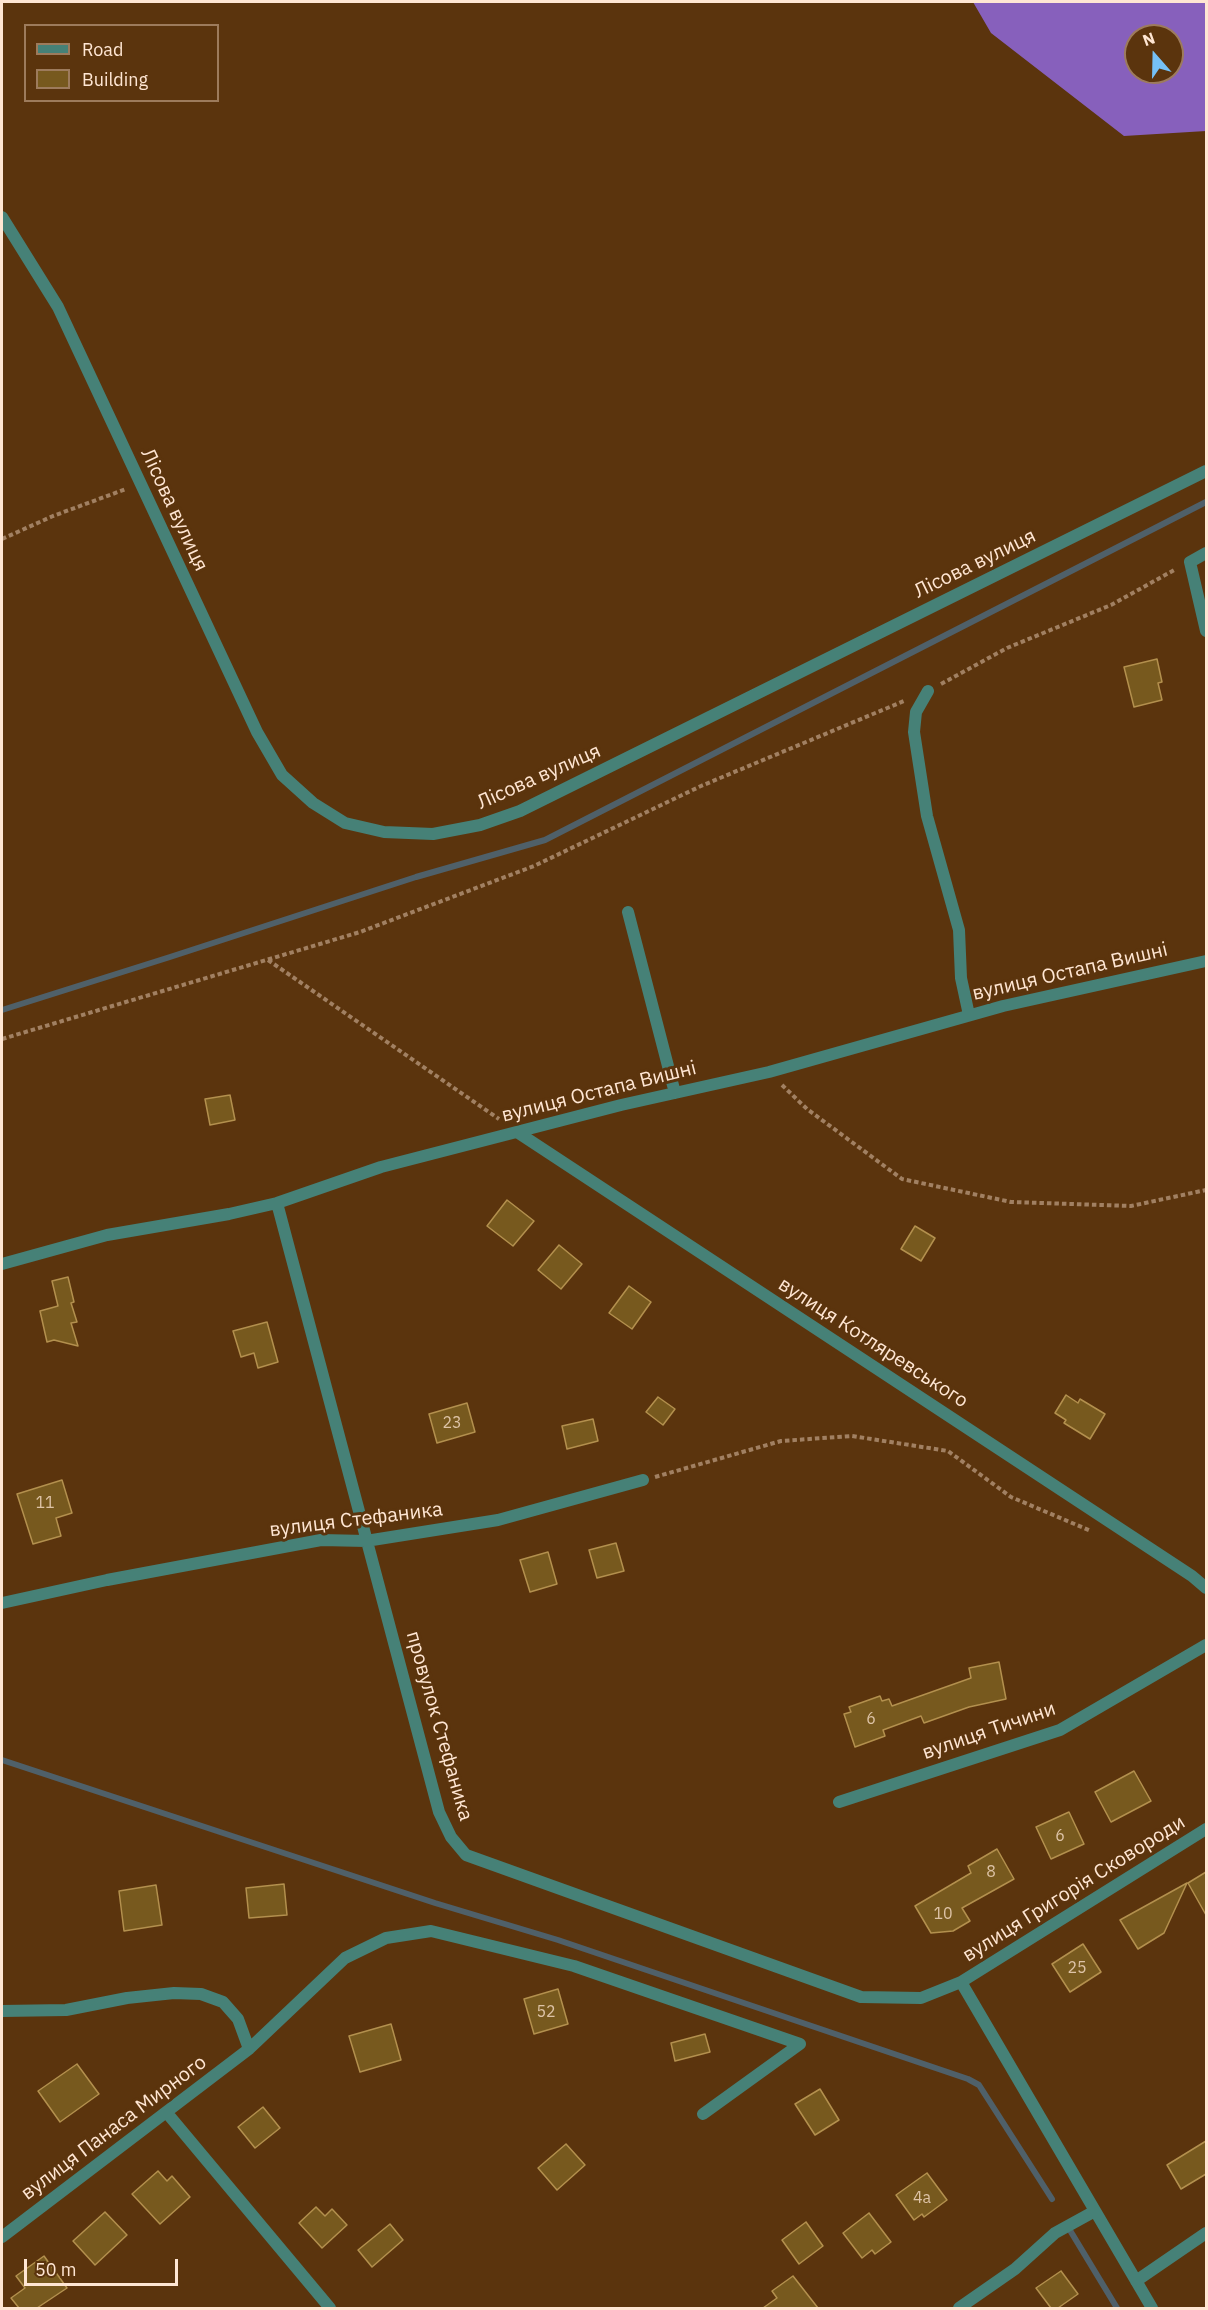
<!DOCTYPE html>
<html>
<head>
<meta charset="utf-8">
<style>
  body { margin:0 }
  #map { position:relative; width:1208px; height:2310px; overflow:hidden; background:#5b340d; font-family:"IBM Plex Sans",sans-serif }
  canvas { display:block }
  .frame { position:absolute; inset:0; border:3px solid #ffe6d3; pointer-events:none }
  .legend { position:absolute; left:24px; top:24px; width:195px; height:78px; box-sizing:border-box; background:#5b340d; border:2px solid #9d7b5c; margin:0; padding:8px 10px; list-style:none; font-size:18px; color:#ffe6d3 }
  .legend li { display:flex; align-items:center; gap:12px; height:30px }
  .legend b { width:30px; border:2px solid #9d7b5c }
  .north { position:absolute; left:1124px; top:24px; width:60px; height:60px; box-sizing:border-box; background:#5b340d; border:2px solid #9d7b5c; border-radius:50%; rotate:340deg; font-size:16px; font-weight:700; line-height:24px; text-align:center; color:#ffe6d3 }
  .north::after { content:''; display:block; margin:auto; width:21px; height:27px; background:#75c0f6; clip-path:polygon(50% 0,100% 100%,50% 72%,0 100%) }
  .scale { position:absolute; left:24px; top:2259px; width:154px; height:27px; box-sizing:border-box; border:3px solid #ffe6d3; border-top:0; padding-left:8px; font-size:18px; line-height:21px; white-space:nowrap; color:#ffe6d3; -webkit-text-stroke:4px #5b340d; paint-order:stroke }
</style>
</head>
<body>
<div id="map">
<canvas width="1208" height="2310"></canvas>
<div class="frame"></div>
<ul class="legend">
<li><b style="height:8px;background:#468177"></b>Road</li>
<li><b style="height:16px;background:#77591e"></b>Building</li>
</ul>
<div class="north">N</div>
<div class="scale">50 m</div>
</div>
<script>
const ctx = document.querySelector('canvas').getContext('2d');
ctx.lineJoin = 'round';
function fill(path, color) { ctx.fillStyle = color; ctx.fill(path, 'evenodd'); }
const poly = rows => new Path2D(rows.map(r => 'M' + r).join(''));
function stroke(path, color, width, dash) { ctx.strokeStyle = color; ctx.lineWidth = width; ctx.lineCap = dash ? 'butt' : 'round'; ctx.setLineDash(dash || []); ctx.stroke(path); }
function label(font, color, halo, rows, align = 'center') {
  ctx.font = font + ' "IBM Plex Sans",sans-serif'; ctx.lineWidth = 6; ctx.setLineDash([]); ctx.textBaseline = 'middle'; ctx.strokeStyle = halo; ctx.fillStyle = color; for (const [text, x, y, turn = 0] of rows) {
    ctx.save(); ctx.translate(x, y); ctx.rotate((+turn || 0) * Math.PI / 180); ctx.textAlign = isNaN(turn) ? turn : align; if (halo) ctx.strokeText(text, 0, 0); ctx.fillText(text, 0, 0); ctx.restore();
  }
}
const forest = poly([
  [973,2,1206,2,1206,131,1124,136,991,33],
  [1136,36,1172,36,1172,72,1136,72]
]);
const stream = poly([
  [2,1010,170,957,416,877,545,840,1206,502],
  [2,1760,435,1903,558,1940,968,2079,979,2085,1052,2199],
  [1068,2227,1117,2308]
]);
const building = poly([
  [1157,659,1162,682,1158,683,1162,700,1134,707,1124,667,1157,659],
  [230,1095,235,1120,210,1125,205,1099,230,1095],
  [507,1200,534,1221,513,1246,487,1226,507,1200],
  [915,1226,935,1238,921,1261,901,1249,915,1226],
  [559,1245,582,1264,561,1289,538,1270,559,1245],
  [68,1277,74,1302,71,1303,77,1322,71,1323,78,1346,54,1340,47,1342,40,1311,58,1306,52,1281,68,1277],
  [629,1286,651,1302,632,1329,609,1313,629,1286],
  [267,1322,278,1362,258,1368,254,1353,241,1357,233,1331,267,1322],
  [1066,1395,1078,1403,1080,1399,1105,1414,1090,1439,1064,1423,1066,1420,1055,1413,1066,1395],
  [658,1397,675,1409,663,1425,646,1412,658,1397],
  [467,1403,475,1432,437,1443,429,1414,467,1403],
  [593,1419,598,1441,567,1449,562,1426,593,1419],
  [62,1480,72,1513,56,1518,61,1536,33,1544,17,1494,62,1480],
  [616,1543,624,1571,597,1578,589,1550,616,1543],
  [548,1552,557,1584,530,1592,520,1560,548,1552],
  [999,1662,1006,1699,969,1707,924,1723,921,1716,883,1730,885,1736,855,1747,844,1714,851,1712,849,1707,880,1696,882,1701,889,1699,892,1706,971,1678,969,1668,999,1662],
  [1134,1771,1151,1801,1111,1822,1095,1792,1134,1771],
  [1069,1812,1084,1844,1051,1859,1036,1827,1069,1812],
  [997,1849,1014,1879,962,1908,970,1921,953,1931,931,1933,915,1906,971,1873,968,1866,997,1849],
  [1206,1872,1206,1915,1188,1883,1206,1872],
  [1187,1883,1164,1933,1138,1949,1120,1920,1187,1883],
  [284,1884,287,1915,249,1918,246,1888,284,1884],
  [156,1885,162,1925,124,1931,119,1891,156,1885],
  [1083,1944,1101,1972,1070,1992,1052,1964,1083,1944],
  [558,1989,568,2024,534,2034,524,1999,558,1989],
  [391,2024,401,2060,360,2072,349,2036,391,2024],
  [705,2034,710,2052,675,2061,671,2043,705,2034],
  [77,2064,99,2094,60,2122,38,2091,77,2064],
  [820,2089,839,2120,815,2135,795,2104,820,2089],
  [263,2107,280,2128,255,2148,238,2127,263,2107],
  [1206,2141,1206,2174,1181,2189,1167,2165,1206,2141],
  [566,2144,585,2165,557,2190,538,2168,566,2144],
  [158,2171,167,2181,172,2176,190,2197,160,2224,132,2194,158,2171],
  [927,2173,947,2200,924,2217,922,2214,914,2220,896,2195,927,2173],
  [316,2207,325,2216,332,2209,347,2225,322,2248,299,2223,316,2207],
  [105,2212,127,2235,95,2265,73,2241,105,2212],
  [869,2213,891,2242,875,2254,872,2250,862,2258,843,2233,869,2213],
  [806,2222,823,2246,799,2264,782,2240,806,2222],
  [390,2224,403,2240,372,2267,358,2250,390,2224],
  [44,2256,67,2288,37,2308,19,2308,11,2298,25,2288,16,2276,44,2256],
  [1061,2271,1078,2294,1058,2308,1051,2308,1036,2288,1061,2271],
  [793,2276,818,2308,763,2308,777,2298,772,2291,793,2276]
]);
const path = poly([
  [2,539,53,516,126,489],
  [941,684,1007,648,1111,605,1176,569],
  [268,960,499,1119],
  [2,1039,360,932,534,866,701,786,904,701],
  [782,1085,807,1109,902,1179,1011,1202,1131,1206,1206,1190],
  [655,1477,781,1441,852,1436,948,1451,1011,1497,1091,1531]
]);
const minor = poly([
  [2,217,58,307,257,732,282,775,313,803,345,823,384,832,433,834,480,825,520,811,1206,471],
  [1206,553,1190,562,1206,631],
  [928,691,916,712,914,732,927,816,959,930,961,978,969,1015],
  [628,912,675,1093],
  [517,1132,1192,1576,1206,1588],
  [277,1203,439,1812,451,1837,466,1855,861,1997,921,1998,961,1982,1206,1829],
  [2,1264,107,1235,229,1214,277,1203,381,1167,470,1144,621,1105,769,1072,1003,1006,1206,961],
  [2,1603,107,1580,321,1540,366,1541,498,1520,643,1480],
  [839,1802,1060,1730,1206,1645],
  [961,1982,1152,2308],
  [2,2011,66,2010,127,1998,174,1993,201,1994,223,2002,238,2019,249,2049],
  [167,2113,330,2308],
  [2,2237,249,2049,345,1958,386,1938,431,1931,574,1966,800,2044,703,2114],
  [1136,2281,1206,2233],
  [959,2308,1015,2269,1055,2233,1095,2211]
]);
const numberNames = [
  ["23",452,1423],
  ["11",45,1503],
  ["6",871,1719],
  ["6",1060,1836],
  ["8",991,1872],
  ["10",943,1914],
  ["25",1077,1968],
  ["52",546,2012],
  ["4а",922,2198]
];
const streetNames = [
  ["Лісова вулиця",174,510,65],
  ["Лісова вулиця",975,564,-26],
  ["Лісова вулиця",539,777,-24],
  ["вулиця Остапа Вишні",1070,972,-13],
  ["вулиця Остапа Вишні",599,1092,-14],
  ["вулиця Котляревського",873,1343,33],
  ["вулиця Стефаника",356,1520,-7],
  ["провулок Стефаника",439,1726,74],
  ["вулиця Тичини",989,1731,-19],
  ["вулиця Григорія Сковороди",1074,1889,-32],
  ["вулиця Панаса Мирного",114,2128,-37]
];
fill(forest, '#8760bc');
stroke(stream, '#4f6069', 6);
fill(building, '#77591e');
stroke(building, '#b3904e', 1.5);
stroke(path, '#a18062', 4, [4.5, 3]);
stroke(minor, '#468177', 12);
label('16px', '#ddc3a6', null, numberNames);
label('20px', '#ffe6d3', '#5b340d', streetNames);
</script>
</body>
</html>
